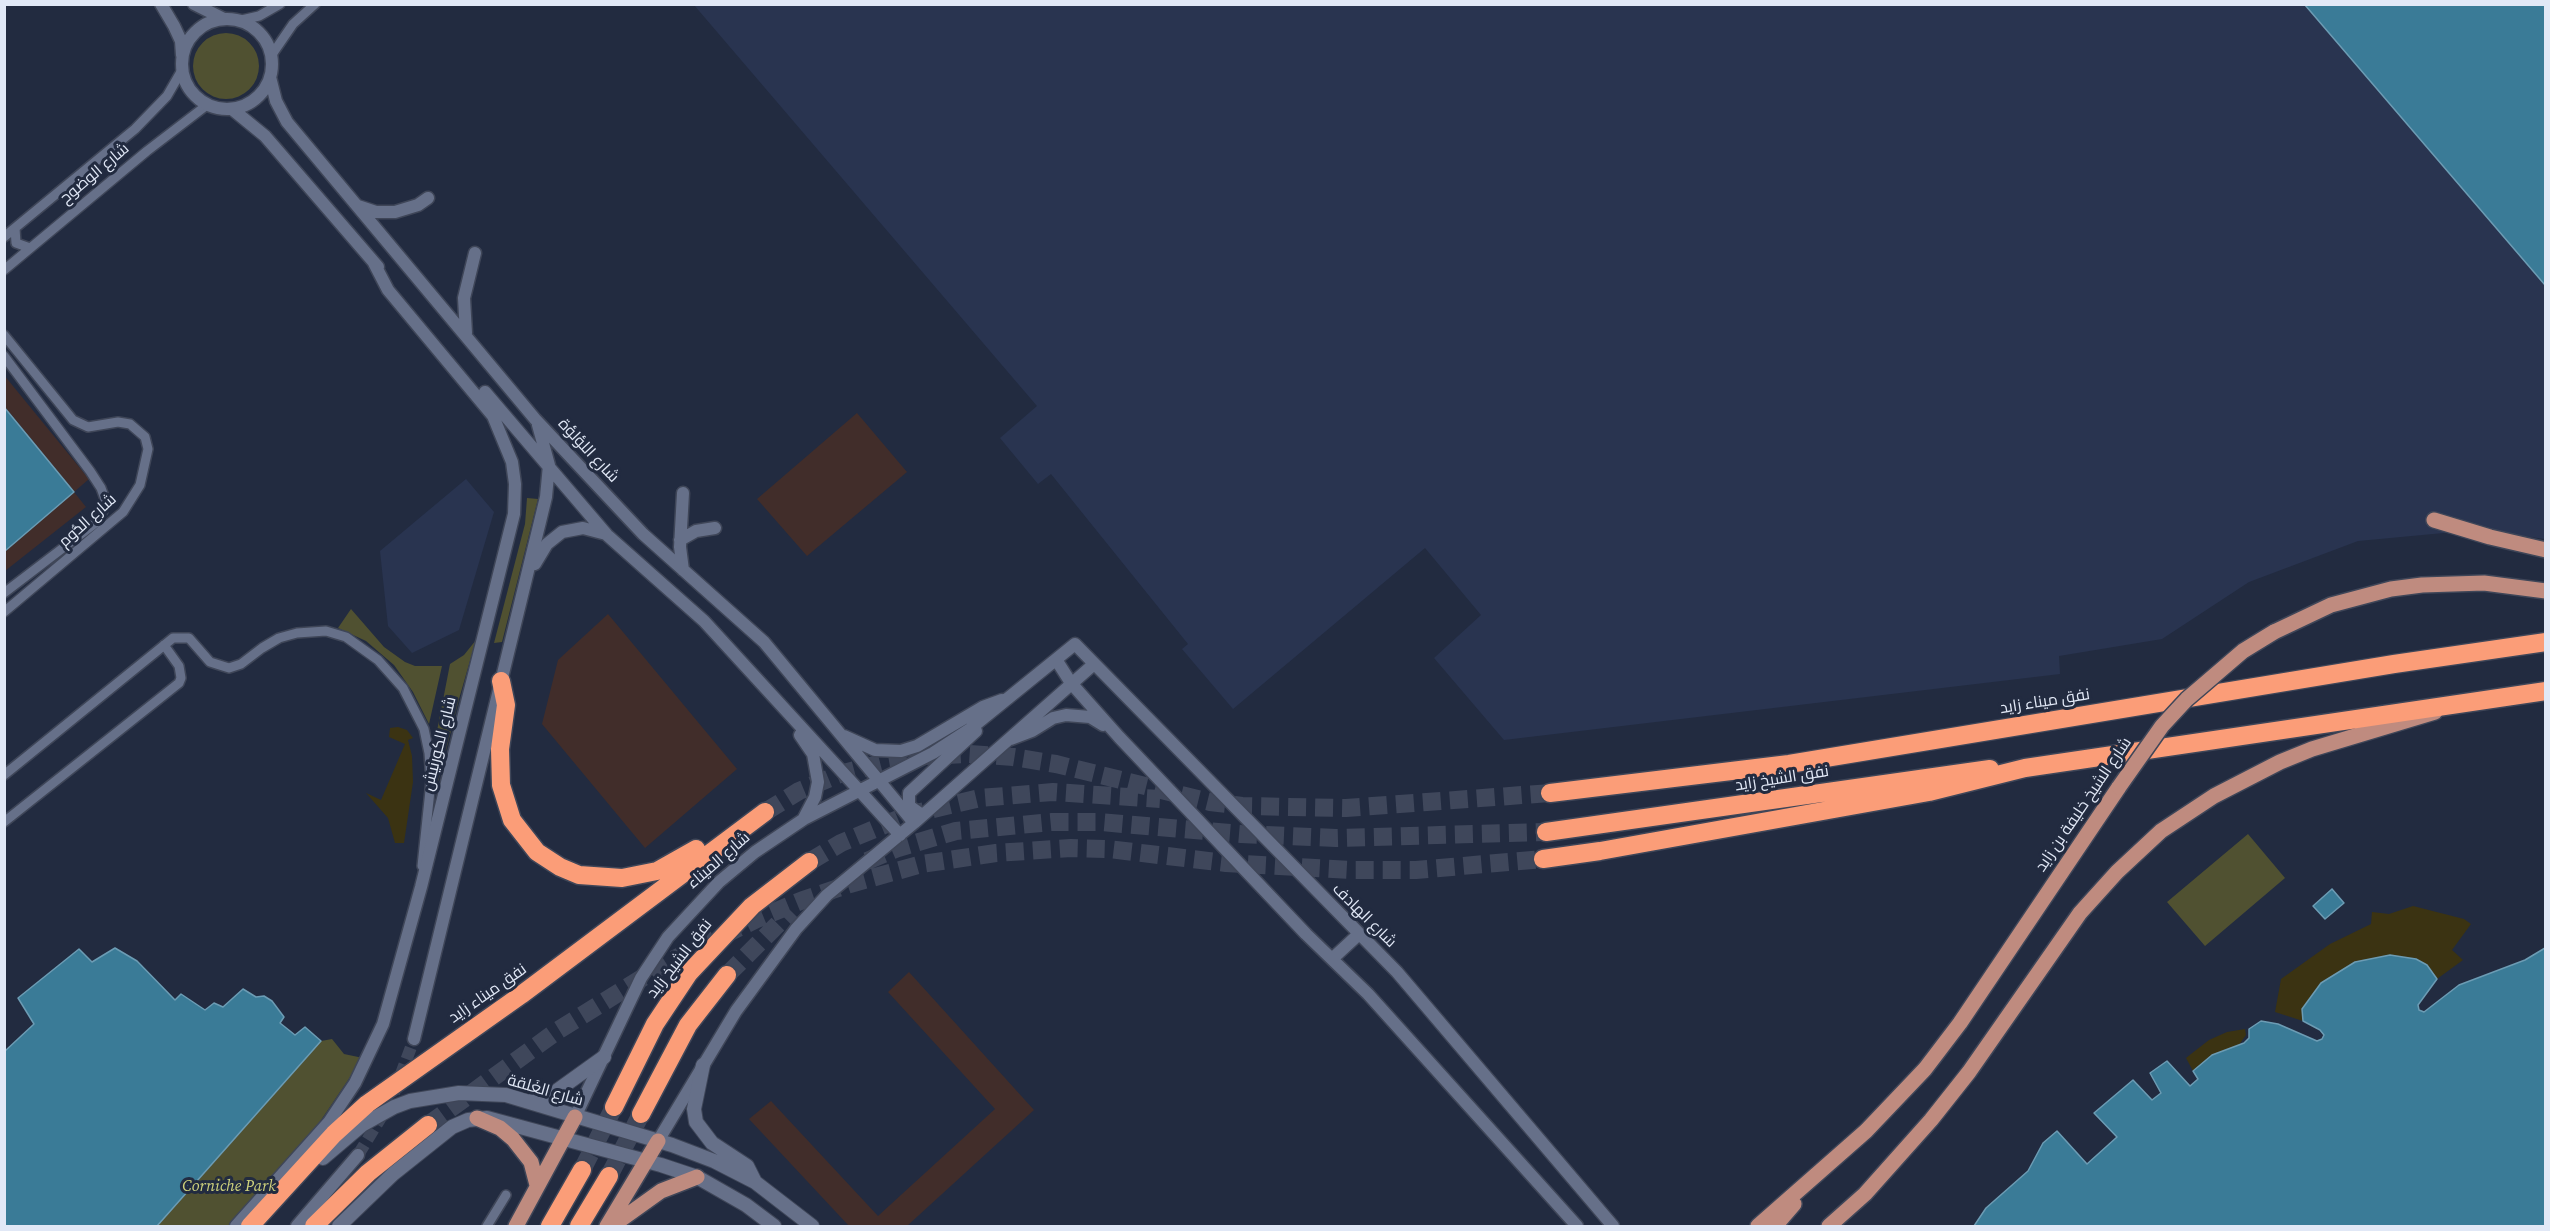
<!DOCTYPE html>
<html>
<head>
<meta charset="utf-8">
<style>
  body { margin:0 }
  #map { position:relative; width:2550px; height:1231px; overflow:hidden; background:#222b40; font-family:"Source Serif 4",serif }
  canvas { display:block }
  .frame { position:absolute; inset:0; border:6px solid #e1e8f6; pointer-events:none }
</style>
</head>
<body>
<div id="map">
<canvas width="2550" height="1231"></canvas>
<div class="frame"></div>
</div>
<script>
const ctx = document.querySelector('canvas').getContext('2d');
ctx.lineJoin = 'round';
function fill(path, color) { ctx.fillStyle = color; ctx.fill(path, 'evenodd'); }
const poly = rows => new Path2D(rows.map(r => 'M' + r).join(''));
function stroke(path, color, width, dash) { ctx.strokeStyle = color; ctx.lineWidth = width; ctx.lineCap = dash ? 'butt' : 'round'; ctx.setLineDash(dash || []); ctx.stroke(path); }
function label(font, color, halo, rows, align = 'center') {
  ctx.font = font + ' "Source Serif 4",Cairo,serif'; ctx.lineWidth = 6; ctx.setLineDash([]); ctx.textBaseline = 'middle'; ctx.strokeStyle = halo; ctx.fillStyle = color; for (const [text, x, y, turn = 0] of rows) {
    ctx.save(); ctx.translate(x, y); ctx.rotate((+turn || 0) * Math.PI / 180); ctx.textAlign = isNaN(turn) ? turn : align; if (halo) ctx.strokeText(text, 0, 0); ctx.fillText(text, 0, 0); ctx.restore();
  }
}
const commercial = poly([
  [4,375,89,479,74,492,86,507,5,571,5,551,74,492,5,407],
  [857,413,907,472,807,556,757,499],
  [608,614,737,769,645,848,542,724,558,660],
  [909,972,1034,1110,907,1226,849,1226,749,1119,771,1101,878,1216,995,1109,888,992]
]);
const built = poly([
  [694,5,2305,5,2545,285,2545,539,2476,530,2358,541,2249,582,2162,639,2059,656,2060,674,1504,740,1434,658,1481,615,1425,548,1233,709,1182,649,1188,644,1051,474,1038,484,1000,438,1037,406],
  [466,479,494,512,459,630,412,653,388,626,380,551]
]);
const green = poly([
  '193 66a33 33 0 1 1 66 0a33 33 0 1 1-66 0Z',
  [527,498,538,499,502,642,494,643,525,524],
  [351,609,384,647,405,662,415,666,442,666,429,724,413,692,394,665,366,641,338,628],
  [476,640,459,699,438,782,436,736,450,664,464,655],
  [2248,834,2285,878,2205,946,2167,902],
  [332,1039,344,1054,363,1058,313,1132,230,1226,157,1226,321,1041]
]);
const sand = poly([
  [398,727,407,730,413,738,408,740,412,756,413,782,404,843,395,843,388,818,366,793,381,800,405,744,389,737,390,728],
  [2413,906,2464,919,2471,924,2452,950,2463,960,2437,979,2432,971,2355,962,2321,983,2302,1009,2303,1021,2275,1012,2281,979,2330,944,2371,924,2372,912,2389,914],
  [2245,1029,2246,1035,2239,1045,2212,1055,2193,1071,2186,1058,2191,1054,2209,1040,2227,1032]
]);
const water = poly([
  [2305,5,2545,5,2545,285,2305,5],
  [4,407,74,492,5,551,4,551,4,407],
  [2332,889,2344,903,2325,919,2313,906,2332,889],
  [115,948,137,961,175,1000,181,994,205,1010,214,1003,223,1007,243,989,256,997,264,996,272,1001,284,1017,280,1023,295,1035,305,1027,321,1041,157,1226,5,1226,5,1051,34,1024,18,998,79,949,92,962,115,948],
  [2545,948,2545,1226,1974,1226,1986,1208,2028,1171,2043,1143,2057,1131,2087,1164,2117,1137,2094,1113,2133,1080,2152,1100,2161,1093,2150,1073,2167,1061,2190,1086,2198,1079,2193,1071,2212,1055,2244,1043,2249,1038,2249,1029,2261,1021,2278,1024,2317,1041,2322,1039,2324,1035,2320,1030,2303,1021,2302,1009,2321,983,2355,962,2390,955,2416,959,2427,965,2437,979,2418,1005,2419,1010,2424,1012,2459,985,2525,960,2545,948]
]);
const tertiaryTunnel = poly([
  [358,1155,391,1101,414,1039]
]);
const motorwayTunnel = poly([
  [765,812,799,791,840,774,882,763,925,756,969,754,1013,757,1056,764,1210,802,1242,806,1346,808,1550,793],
  [867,861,898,848,956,831,1052,822,1100,822,1241,834,1336,838,1546,832],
  [809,862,841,843,908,815,980,798,1053,792,1160,799],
  [727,975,791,911],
  [428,1125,557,1031,668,962,757,919,803,900,850,884,922,864,996,853,1071,848,1108,849,1226,863,1353,870,1416,870,1543,859],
  [582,1170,614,1107],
  [609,1176,641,1114]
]);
const minor = poly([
  [237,21,259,16,280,4],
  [271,56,293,24,315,4],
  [15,228,16,243,30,248],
  [4,237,135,129,167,96,182,70],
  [4,270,147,151,207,105],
  [4,335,73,420,88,427,118,422,130,424,145,437,148,449,140,485,123,512,4,612],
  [4,356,90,471,101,488,105,499,103,511,97,522,4,593],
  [4,775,173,638,189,638,210,662,229,668,241,664,262,648,279,638,297,633,326,631,346,637,378,660,403,688,424,729,429,753,431,781,422,866],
  [4,822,179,683,181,678,179,666,164,645],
  [487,1226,506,1195]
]);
const tertiary = poly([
  [161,4,174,26,181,41,182,55],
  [194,4,224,19],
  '182 64a45 45 0 1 1 90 0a45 45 0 1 1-90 0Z',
  [270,77,276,101,287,122,535,419,643,534,764,642,914,823],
  [232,109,265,136,378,267],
  [358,206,376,212,395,212,418,205,428,198],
  [466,333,464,298,475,253],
  [485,392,607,535,704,621,900,835],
  [680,540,696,531,715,528],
  [535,564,547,544,562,532,583,528,606,534],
  [683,570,680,547,683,493],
  [1057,661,1071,683,1119,737,1306,934,1368,994,1577,1226],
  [800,735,813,754,818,782,815,797,804,818],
  [844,736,875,750,901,751,917,746,983,707,1002,700],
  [1011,739,1032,731,1053,718,1066,715,1090,717,1103,725],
  [919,813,909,806,909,793,976,731],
  [1332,959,1359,934],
  [414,1039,546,497,549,465,538,425],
  [575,1117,641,978,668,937,719,882,755,852,804,819,933,753,970,729,1075,644,1397,972,1613,1226],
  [658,1141,736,1011,796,929,827,895,914,823,1094,664],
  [236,1226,329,1122,355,1083,383,1024,421,887,514,514,515,484,512,462,493,416,388,290,374,263],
  [297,1226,358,1155]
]);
const secondary = poly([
  [703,1065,694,1109,696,1122,712,1143,747,1166,755,1182],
  [531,1101,551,1095,604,1057],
  [323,1158,362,1125,394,1107,410,1101,459,1093,506,1095,672,1145,714,1161,755,1182,812,1226],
  [339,1226,393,1174,452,1127,468,1120,487,1118,661,1165,697,1177,746,1205,774,1226]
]);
const primary = poly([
  [2434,520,2490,537,2546,550],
  [2274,632,2331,605,2391,589,2422,585,2484,583,2546,591],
  [477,1118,500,1128,513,1139,531,1162,537,1185],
  [516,1226,575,1117],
  [607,1226,658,1141],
  [612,1226,661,1191,697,1177],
  [1758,1226,1866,1131,1925,1069,1960,1023,2119,787],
  [1775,1226,1794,1204],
  [1829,1226,1865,1194,1931,1120,1969,1072,2080,913,2117,872,2161,831,2214,796,2280,762,2312,749,2435,712]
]);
const motorway = poly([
  [501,681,506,705,500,749,501,785,512,820,537,852,560,867,579,875,622,878,657,871,696,849],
  [1550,793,1789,764,2394,664,2546,642],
  [1546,832,1990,769],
  [1543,859,1600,851,1929,792,2025,768,2546,691],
  [614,1107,655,1024,689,973,752,906,809,862],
  [641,1114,688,1025,727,975],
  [250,1226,334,1134,367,1104,521,995,765,812],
  [314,1226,368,1173,428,1125],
  [550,1226,582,1170],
  [579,1226,609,1176]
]);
const primaryBridge = poly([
  [2119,787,2162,726,2187,699,2243,651,2274,632]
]);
const streetNames = [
  ["شارع الوضوح",95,174,-40],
  ["شارع اللؤلؤة",588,451,47],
  ["شارع الدُّوم",88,521,-42],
  ["نفق ميناء زايد",2045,702,-9],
  ["شارع الكورنيش",440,744,-76],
  ["نفق الشيخ زايد",1782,779,-9],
  ["شارع الشيخ خليفة بن زايد",2084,805,-56],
  ["شارع الميناء",719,861,-41],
  ["شارع الهادف",1364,916,45],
  ["نفق الشيخ زايد",680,959,-52],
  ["نفق ميناء زايد",488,994,-35],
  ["شارع الغَلقة",545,1091,16]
];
const parkNames = [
  ["Corniche Park",229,1187]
];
fill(commercial, '#412d2a');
fill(built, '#293450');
fill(green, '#505131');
fill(sand, '#3b3312');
fill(water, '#3a7b97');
stroke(water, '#6c9cb4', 1.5);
stroke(tertiaryTunnel, '#3f475b', 12, [12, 6]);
stroke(motorwayTunnel, '#3f475b', 18, [18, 9]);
stroke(minor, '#3f4658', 12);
stroke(tertiary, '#3f4658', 15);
stroke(secondary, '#3f4658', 16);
stroke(primary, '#3f4658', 18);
stroke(motorway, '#3f4658', 21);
stroke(minor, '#667089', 9);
stroke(tertiary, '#667089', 12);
stroke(secondary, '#667089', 14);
stroke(primary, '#bf8b7f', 15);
stroke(motorway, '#fb9d78', 18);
stroke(primaryBridge, '#3f4658', 18, []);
stroke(primaryBridge, '#bf8b7f', 15);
label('16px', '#e1e8f6', '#222b40', streetNames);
label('italic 16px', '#cfd27c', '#222b40', parkNames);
</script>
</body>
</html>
